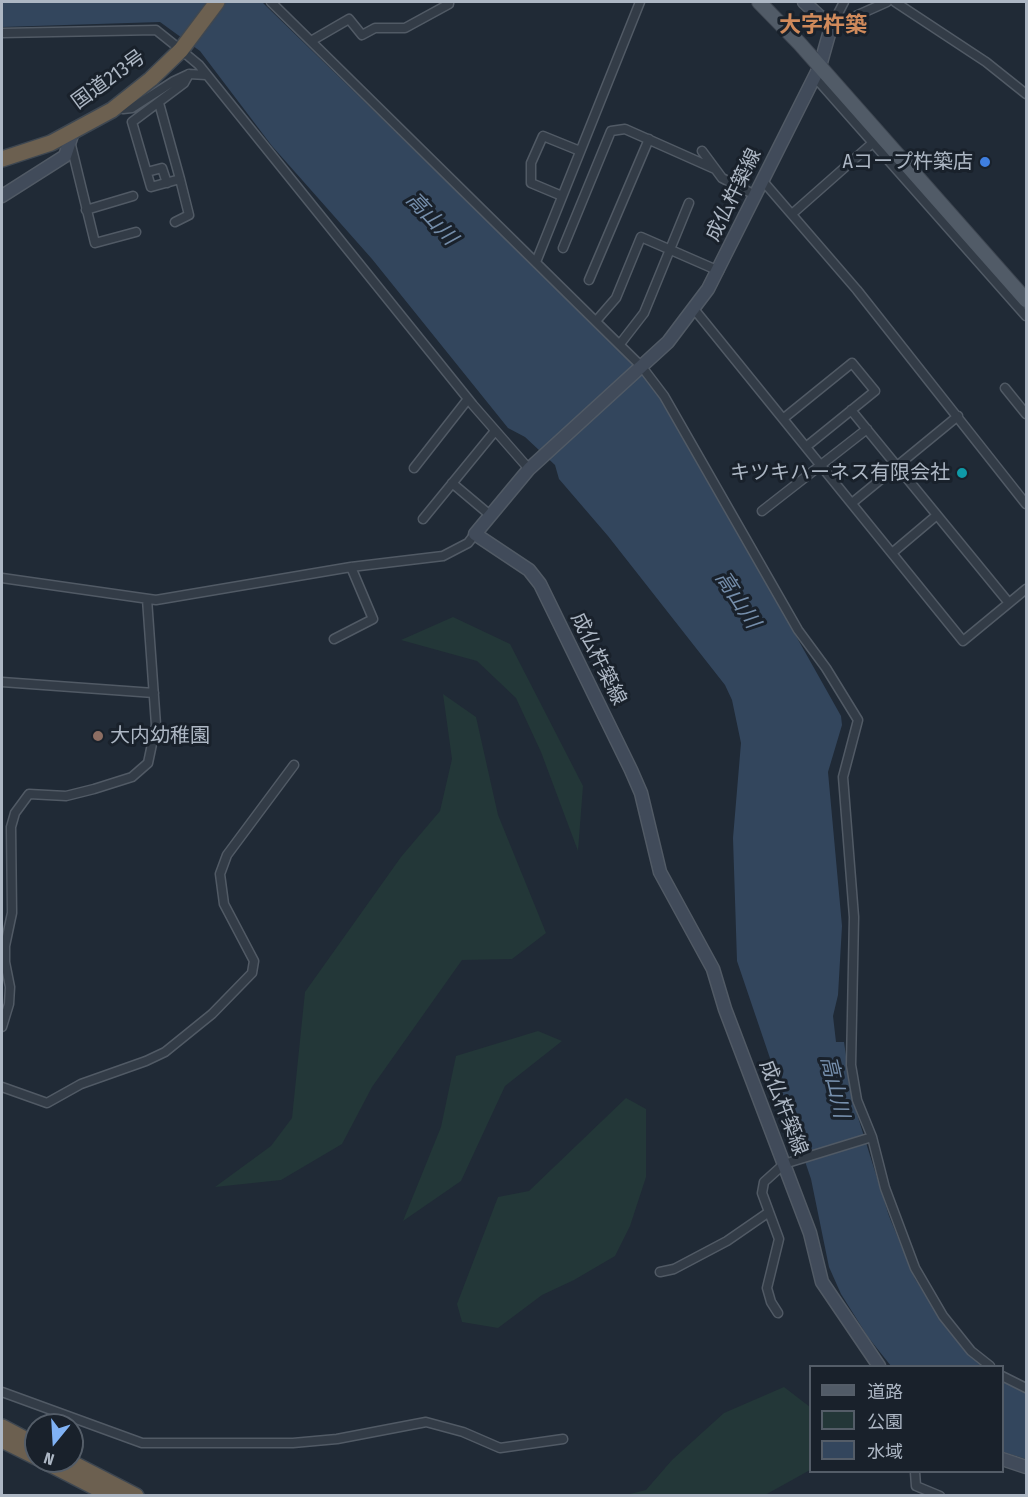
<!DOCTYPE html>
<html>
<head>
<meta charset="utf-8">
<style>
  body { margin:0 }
  #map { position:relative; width:1028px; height:1497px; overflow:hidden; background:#202a36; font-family:"Fira Sans Condensed","Noto Sans JP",sans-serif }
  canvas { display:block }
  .frame { position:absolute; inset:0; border:3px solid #adb7c4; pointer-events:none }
  .legend { position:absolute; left:809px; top:1365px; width:195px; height:108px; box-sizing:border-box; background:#19212b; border:2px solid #545d68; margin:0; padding:8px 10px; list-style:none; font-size:18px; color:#adb7c4 }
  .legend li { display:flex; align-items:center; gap:12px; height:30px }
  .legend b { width:30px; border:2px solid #545d68 }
  .north { position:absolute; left:24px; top:1413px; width:60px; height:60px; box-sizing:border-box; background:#19212b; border:2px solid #545d68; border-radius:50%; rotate:198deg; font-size:16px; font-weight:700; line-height:24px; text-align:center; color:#adb7c4 }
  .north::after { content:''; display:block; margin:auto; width:21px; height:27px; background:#80b2f5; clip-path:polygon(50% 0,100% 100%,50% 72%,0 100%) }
</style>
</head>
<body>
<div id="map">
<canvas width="1028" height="1497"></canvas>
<div class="frame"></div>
<ul class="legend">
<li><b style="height:8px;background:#515b67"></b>道路</li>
<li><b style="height:16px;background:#233738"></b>公園</li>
<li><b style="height:16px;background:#33465d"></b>水域</li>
</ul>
<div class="north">N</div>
</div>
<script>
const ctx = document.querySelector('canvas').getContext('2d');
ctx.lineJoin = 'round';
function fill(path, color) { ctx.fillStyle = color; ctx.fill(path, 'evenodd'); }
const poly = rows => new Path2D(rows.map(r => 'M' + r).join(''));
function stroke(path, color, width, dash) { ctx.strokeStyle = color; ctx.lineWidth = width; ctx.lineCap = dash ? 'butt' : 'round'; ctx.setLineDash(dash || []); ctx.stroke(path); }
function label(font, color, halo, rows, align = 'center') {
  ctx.font = font + ' "Fira Sans Condensed","Noto Sans JP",sans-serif'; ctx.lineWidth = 6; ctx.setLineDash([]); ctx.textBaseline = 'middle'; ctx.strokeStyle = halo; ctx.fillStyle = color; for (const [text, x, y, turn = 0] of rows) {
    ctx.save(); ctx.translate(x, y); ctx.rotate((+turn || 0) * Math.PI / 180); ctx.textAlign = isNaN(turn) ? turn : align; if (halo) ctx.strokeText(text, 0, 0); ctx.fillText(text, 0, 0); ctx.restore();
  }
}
const green = poly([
  [453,617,510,644,583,786,578,851,541,752,516,698,477,661,401,640],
  [443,694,476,717,498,815,546,933,512,959,462,960,372,1087,342,1144,281,1180,215,1187,271,1146,292,1118,305,992,401,857,440,811,452,759],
  [538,1031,562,1041,505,1086,461,1181,403,1221,441,1127,456,1056],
  [626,1098,646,1109,646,1177,630,1226,615,1256,574,1280,542,1295,498,1328,462,1322,457,1304,498,1197,529,1191],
  [784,1387,810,1407,810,1470,765,1495,626,1495,646,1490,672,1460,724,1413]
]);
const water = poly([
  [2,2,262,2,635,365,661,396,841,716,842,725,828,772,842,926,838,995,833,1016,836,1042,844,1042,852,1098,889,1216,915,1279,944,1325,982,1366,891,1366,868,1337,841,1294,829,1267,811,1179,737,961,733,838,741,743,732,700,725,685,608,536,559,479,555,465,525,437,508,428,372,259,272,146,200,51,160,22,2,27],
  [1002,1381,1026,1392,1026,1459,1003,1452]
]);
const street = poly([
  [271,2,642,367,664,396,798,630,826,668,858,720,843,777,854,917,851,1065,857,1100,872,1137,885,1188,915,1268,943,1316,971,1351,990,1366],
  [895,2,986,62,1026,94],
  [831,27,887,2],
  [831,27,844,2],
  [2,33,156,30,181,50,199,65,473,405,529,469],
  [311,41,349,19,362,35,375,28,405,28,449,4,449,2],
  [814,76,1026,316],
  [120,103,123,109,132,108,174,81,189,74,206,75],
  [159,103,180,179,151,187,132,122,184,83,189,74],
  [71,145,95,243,136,232],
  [702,151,722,178,755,195],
  [147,172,162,168,167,183],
  [762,180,857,290,1026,504],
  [562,196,531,183,531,163,543,136,580,151],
  [86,210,133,196],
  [792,214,877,139],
  [175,222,189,215,180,179],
  [563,248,611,131,625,129,715,169],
  [536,262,640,2],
  [589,280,649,139],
  [694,309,963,641,1026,589],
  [596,321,616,298,641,237,719,271],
  [620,344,644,313,689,203],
  [1005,388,1026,414],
  [851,410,1009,603],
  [784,418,852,363,875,391,807,446],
  [414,468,468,399],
  [452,483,490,515],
  [852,503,958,416],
  [762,511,867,429],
  [423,519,495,431],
  [892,553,937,515],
  [2,578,156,600,351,567,443,556,468,543,475,534],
  [334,639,373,619,351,567],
  [2,682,154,693],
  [2,1027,9,1004,10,987,5,962,5,946,12,913,11,827,15,813,29,794,66,796,94,789,132,777,148,763,156,725,147,599],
  [2,1087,47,1103,81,1084,146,1061,165,1052,212,1014,252,973,254,961,224,904,220,874,227,855,294,765],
  [660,1272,674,1269,727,1241,769,1212],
  [778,1313,771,1302,767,1288,779,1239,762,1193,764,1182,784,1164,872,1137],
  [1002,1376,1026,1388],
  [2,1392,142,1443,293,1443,337,1439,426,1422,463,1432,500,1448,563,1439],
  [915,1472,916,1486,940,1496]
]);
const secondary = poly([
  [804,2,831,27,820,66,708,289,668,342,529,469,475,534,529,570,540,584,631,770,641,793,660,872,713,969,725,1009,810,1233,822,1282,879,1366],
  [2,196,65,156,73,132],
  [1002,1459,1026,1467]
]);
const primary = poly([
  [759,2,800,44,1026,300]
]);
const highway = poly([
  [2,159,51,143,112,110,151,79,181,50,217,2],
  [2,1427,36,1445],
  [2,1440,36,1457],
  [44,1461,112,1496],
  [68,1461,136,1496]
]);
const markers = [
  [985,162,6,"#3f7fe0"],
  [962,473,6,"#0f9aa8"],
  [98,736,6,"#8d6e63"]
];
const streetNames = [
  ["国道213号",109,80,-36],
  ["成仏杵築線",734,195,-64],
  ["成仏杵築線",598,659,64],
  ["成仏杵築線",783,1108,69]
];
const poiNames = [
  ["Aコープ杵築店",973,162],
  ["キツキハーネス有限会社",950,473],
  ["大内幼稚園",110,736,"left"]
];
const waterNames = [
  ["高山川",431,219,47],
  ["高山川",737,600,57],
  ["高山川",834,1087,77]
];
const quarterNames = [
  ["大字杵築",823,26]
];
fill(green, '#233738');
fill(water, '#33465d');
stroke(street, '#515a65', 11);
stroke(secondary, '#515a65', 15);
stroke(primary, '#3d4550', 16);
stroke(highway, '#3e4751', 18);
stroke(street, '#333c47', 8);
stroke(secondary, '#414b5a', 12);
stroke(primary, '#515b67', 14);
stroke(highway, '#6c6050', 15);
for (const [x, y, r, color] of markers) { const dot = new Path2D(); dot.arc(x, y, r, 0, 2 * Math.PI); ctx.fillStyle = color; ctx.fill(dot); stroke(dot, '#19212b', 2); }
label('20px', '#adb7c4', '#19212b', streetNames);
label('20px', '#adb7c4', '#19212b', poiNames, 'right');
label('italic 21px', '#758eab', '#19212b', waterNames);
label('bold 22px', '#d08a5b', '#19212b', quarterNames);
</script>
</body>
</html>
